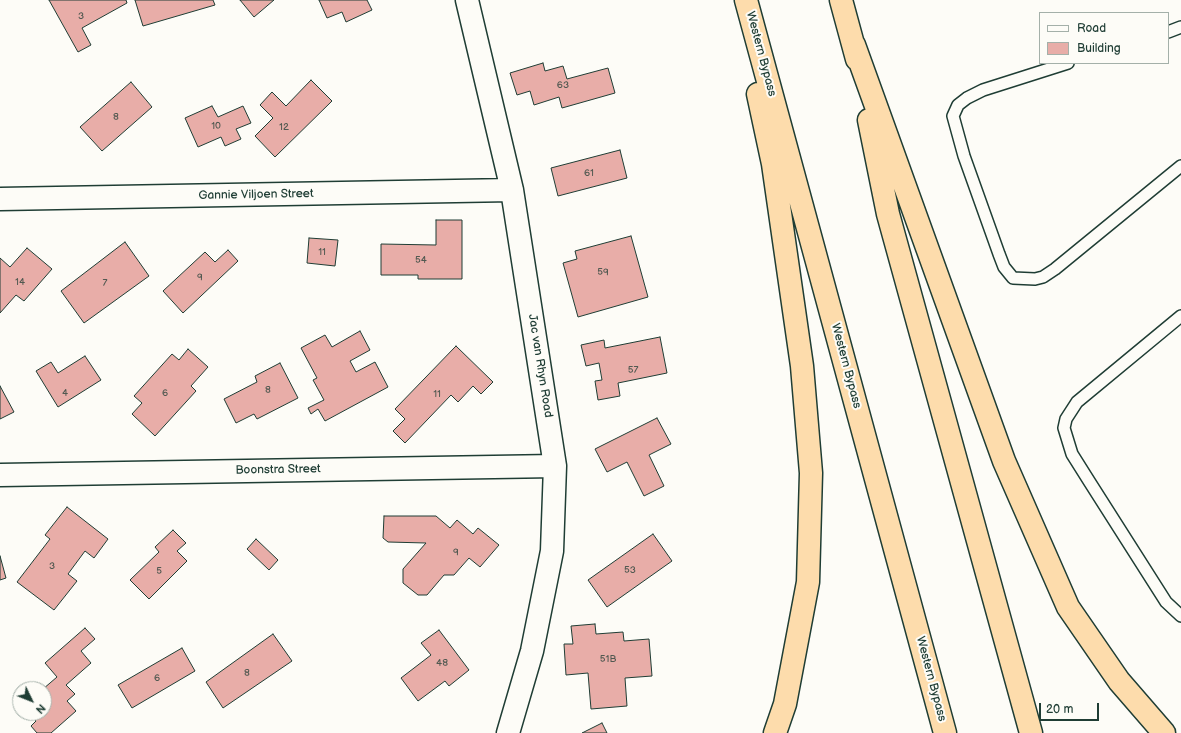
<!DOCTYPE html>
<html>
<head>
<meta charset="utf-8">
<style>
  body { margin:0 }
  #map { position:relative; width:1181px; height:733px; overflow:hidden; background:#fdfcf7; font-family:"Balsamiq Sans",sans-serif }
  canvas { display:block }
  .legend { position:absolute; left:1039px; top:12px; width:130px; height:52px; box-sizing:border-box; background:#fdfcf7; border:1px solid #a4b0a9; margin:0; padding:5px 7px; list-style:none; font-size:12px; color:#1f3d34 }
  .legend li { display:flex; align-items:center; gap:8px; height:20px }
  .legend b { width:20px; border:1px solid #a4b0a9 }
  .north { position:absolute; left:12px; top:681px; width:40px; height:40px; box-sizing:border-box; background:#fdfcf7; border:1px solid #a4b0a9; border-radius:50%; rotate:133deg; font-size:11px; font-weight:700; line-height:16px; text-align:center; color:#1f3d34 }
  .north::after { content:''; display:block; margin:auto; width:14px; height:18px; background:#1f3d34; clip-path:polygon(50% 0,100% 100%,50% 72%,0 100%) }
  .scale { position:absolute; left:1039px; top:703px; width:60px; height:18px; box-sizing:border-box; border:2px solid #1f3d34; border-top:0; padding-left:5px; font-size:12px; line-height:14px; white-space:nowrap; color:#1f3d34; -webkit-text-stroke:3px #fdfcf7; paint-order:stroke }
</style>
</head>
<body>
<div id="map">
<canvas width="1181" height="733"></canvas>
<ul class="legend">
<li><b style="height:5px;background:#fdfcf7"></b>Road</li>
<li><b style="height:11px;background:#e8ada8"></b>Building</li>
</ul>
<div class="north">N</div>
<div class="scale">20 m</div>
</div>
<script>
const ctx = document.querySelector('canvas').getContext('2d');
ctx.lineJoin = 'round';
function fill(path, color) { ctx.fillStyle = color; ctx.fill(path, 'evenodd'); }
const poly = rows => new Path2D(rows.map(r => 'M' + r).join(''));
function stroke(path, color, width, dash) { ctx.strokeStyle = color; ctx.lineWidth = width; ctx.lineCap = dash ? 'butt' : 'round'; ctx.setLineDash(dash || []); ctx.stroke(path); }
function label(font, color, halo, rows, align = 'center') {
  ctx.font = font + ' "Balsamiq Sans",sans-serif'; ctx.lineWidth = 4; ctx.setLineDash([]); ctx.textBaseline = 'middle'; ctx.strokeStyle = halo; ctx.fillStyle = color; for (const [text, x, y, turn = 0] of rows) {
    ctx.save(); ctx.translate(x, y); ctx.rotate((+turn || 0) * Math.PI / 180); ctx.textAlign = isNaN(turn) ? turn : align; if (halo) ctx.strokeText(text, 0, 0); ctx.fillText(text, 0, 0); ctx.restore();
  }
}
const building = poly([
  [49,0,126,0,127,3,82,28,91,45,78,52,49,0],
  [135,0,213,0,215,5,143,26,135,0],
  [240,0,274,0,254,17,240,0],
  [319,0,367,0,372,10,346,22,342,12,327,18,319,0],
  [543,63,545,71,563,66,567,79,608,68,615,93,562,108,559,97,534,105,530,91,517,95,510,73,543,63],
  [311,80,332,101,275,157,255,136,273,118,260,105,272,92,286,106,311,80],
  [131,82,152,107,102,151,80,127,131,82],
  [212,106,218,117,243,106,251,123,236,129,241,139,225,146,221,137,198,147,185,118,212,106],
  [620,150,627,178,558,196,551,168,620,150],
  [436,220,462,220,462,279,418,279,418,275,381,275,381,244,436,245,436,220],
  [631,236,648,297,578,317,563,263,577,259,575,251,631,236],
  [309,238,338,240,335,266,307,263,309,238],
  [125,242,149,276,84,323,61,291,125,242],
  [27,248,52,269,24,301,16,295,0,313,0,258,10,267,27,248],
  [228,250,238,261,183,313,163,291,205,252,215,262,228,250],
  [360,331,370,350,350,361,356,372,375,362,388,387,325,421,318,409,311,414,308,408,324,400,313,380,317,378,301,348,325,335,332,347,360,331],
  [660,337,667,373,618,383,620,396,598,400,595,381,602,380,599,363,586,366,581,345,604,340,605,348,660,337],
  [456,346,493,382,481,394,473,386,458,402,451,395,405,443,393,431,405,419,395,409,456,346],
  [188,349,208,367,191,386,196,391,155,436,132,414,142,403,134,396,172,354,179,360,188,349],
  [85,356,101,380,58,407,36,371,51,362,58,373,85,356],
  [280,363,298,398,257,419,254,414,236,423,224,399,257,382,255,376,280,363],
  [0,386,14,412,0,419,0,386],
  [657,418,671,444,649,455,664,486,644,496,627,462,607,472,595,449,657,418],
  [67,507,108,539,94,558,85,551,68,574,77,581,54,610,17,582,50,539,45,535,67,507],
  [384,516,436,516,450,528,457,520,473,534,478,528,499,545,480,567,469,558,454,575,444,575,427,595,418,595,403,583,403,569,426,543,388,542,383,538,384,516],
  [173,530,186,543,177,551,187,561,149,599,130,580,159,552,155,547,173,530],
  [653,534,672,561,607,607,588,580,653,534],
  [256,539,278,560,269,570,247,549,256,539],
  [0,556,6,578,0,580,0,556],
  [595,624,596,634,623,632,624,641,649,639,652,676,625,678,627,706,591,709,588,673,566,675,564,644,573,644,571,626,595,624],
  [85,628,95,639,81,651,91,663,66,685,75,694,67,701,76,711,51,733,37,733,31,726,36,721,29,713,44,713,43,689,57,677,45,663,85,628],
  [439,630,469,670,449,686,445,681,418,701,401,678,431,655,421,643,439,630],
  [273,634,292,661,223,708,206,682,273,634],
  [182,648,195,671,132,708,118,685,182,648],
  [602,723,607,733,582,733,602,723]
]);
const lane = poly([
  [1168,32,1181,27],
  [1068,63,983,90,967,98,958,105,953,116,964,156,999,254,1004,267,1013,278,1035,279,1043,277,1055,269,1181,166],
  [1181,316,1077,402,1066,419,1064,428,1072,454,1089,481,1166,602,1181,616]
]);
const street = poly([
  [467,0,512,190,555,466,552,551,532,651,508,733],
  [0,199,512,190],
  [0,475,555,466]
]);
const highway = poly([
  [746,0,945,733],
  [841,0,857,59],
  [854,45,1004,461,1068,607,1119,681,1164,733],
  [758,94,773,164,802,366,811,473,808,582,785,704,775,733],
  [869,120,888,214,1031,733]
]);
const numberNames = [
  ["3",81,16],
  ["63",563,85],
  ["8",116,117],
  ["10",216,126],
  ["12",284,127],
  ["61",589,173],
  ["11",322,252],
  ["54",421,260],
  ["59",603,272],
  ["9",200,277],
  ["14",20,282],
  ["7",105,283],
  ["57",633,370],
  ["8",268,390],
  ["4",65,393],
  ["6",165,393],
  ["11",437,394],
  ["9",456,552],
  ["3",52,566],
  ["53",630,570],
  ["5",159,571],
  ["51B",608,659],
  ["48",442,663],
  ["8",247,673],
  ["6",157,678]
];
const streetNames = [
  ["Western Bypass",761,54,75],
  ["Gannie Viljoen Street",256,195,-1],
  ["Jac van Rhyn Road",540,366,81],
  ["Western Bypass",846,366,75],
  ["Boonstra Street",278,470,-1],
  ["Western Bypass",931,679,75]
];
fill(building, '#e8ada8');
stroke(building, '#1f3d34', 1);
stroke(lane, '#1f3d34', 14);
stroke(street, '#1f3d34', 25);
stroke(highway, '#1f3d34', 25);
stroke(lane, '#fdfcf7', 11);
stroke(street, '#fdfcf7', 22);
stroke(highway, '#fddcac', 22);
label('10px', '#515951', null, numberNames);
label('12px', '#1f3d34', '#fdfcf7', streetNames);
</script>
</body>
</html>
